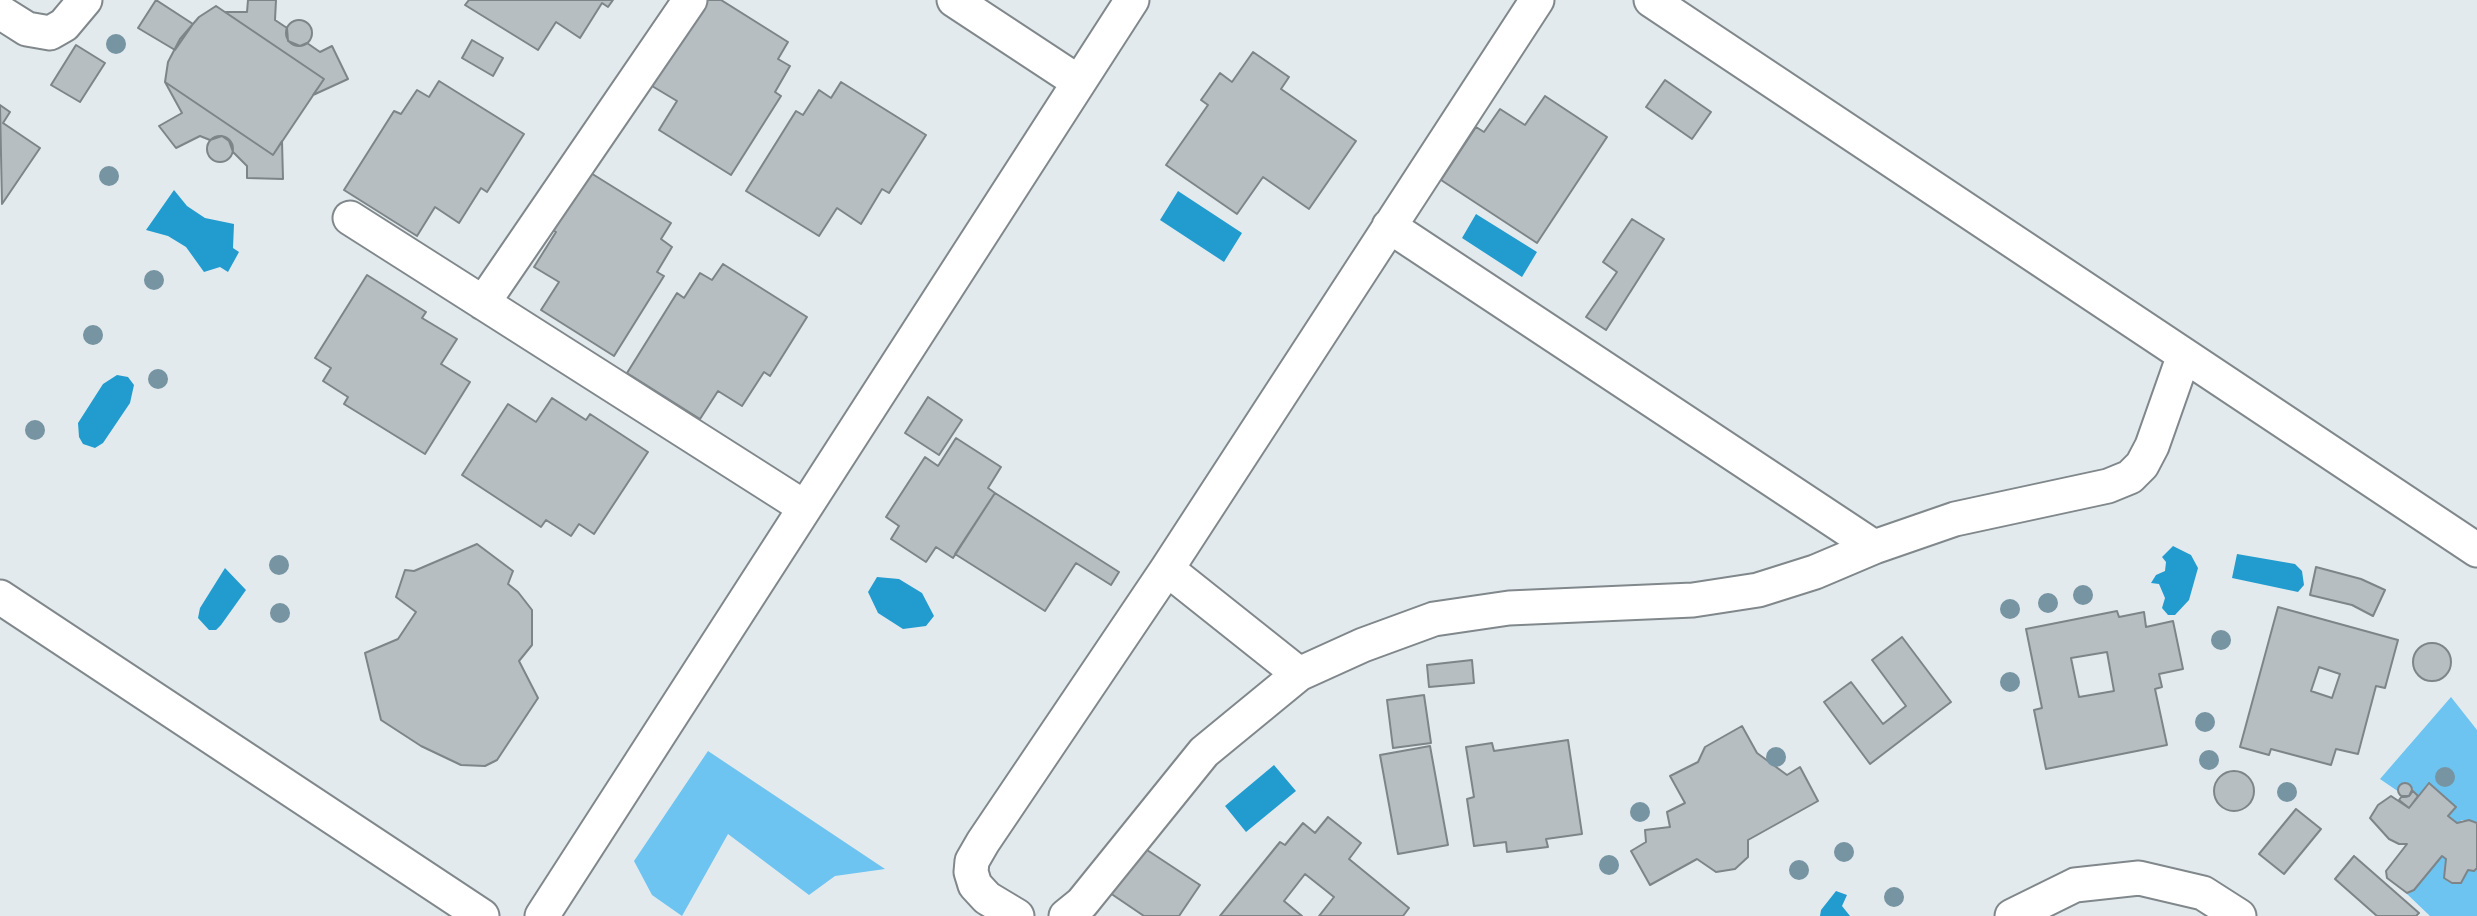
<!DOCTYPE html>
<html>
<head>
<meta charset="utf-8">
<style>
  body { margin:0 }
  canvas { display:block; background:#e2eaee }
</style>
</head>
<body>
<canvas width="2477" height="916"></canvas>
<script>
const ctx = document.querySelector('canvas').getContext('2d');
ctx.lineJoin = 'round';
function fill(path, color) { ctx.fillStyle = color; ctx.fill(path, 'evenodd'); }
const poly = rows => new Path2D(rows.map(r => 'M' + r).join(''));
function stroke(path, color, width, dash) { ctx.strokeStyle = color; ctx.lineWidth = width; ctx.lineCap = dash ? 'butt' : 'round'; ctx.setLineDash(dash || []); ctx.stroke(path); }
const green = poly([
  [2451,697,2477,730,2477,823,2462,820,2457,823,2448,816,2456,807,2429,783,2418,796,2408,783,2399,786,2399,792,2380,779],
  [708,751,885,869,835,876,809,895,728,834,682,916,652,895,634,861],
  [2442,856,2446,859,2444,878,2452,883,2461,883,2468,870,2473,871,2477,868,2477,916,2430,916,2407,894,2414,890]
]);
const water = poly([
  [174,190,187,206,205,218,234,224,233,248,239,252,228,272,220,267,204,272,186,247,168,236,146,230],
  [1178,191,1242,233,1224,262,1160,220],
  [1476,214,1537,252,1522,277,1462,238],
  [117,375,128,377,134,385,130,403,103,443,95,448,83,444,79,437,78,423,103,384],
  [2173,546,2191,555,2198,568,2189,600,2175,615,2168,615,2162,608,2165,598,2159,584,2151,583,2156,575,2165,571,2166,562,2162,557],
  [2237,554,2295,564,2302,571,2304,585,2298,592,2232,578],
  [225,568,246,590,221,625,216,630,209,630,198,618,200,608],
  [877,577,899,579,922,593,934,616,926,626,903,629,878,613,868,592],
  [1274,765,1296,791,1246,832,1225,806],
  [1836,891,1847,895,1842,906,1850,916,1820,916,1821,910]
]);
const building = poly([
  [156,0,193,24,175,50,138,28,156,0],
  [248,0,276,0,275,20,287,28,288,41,300,46,307,43,320,52,332,46,348,79,313,95,324,79,225,12,247,12,248,0],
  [469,0,613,0,608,7,602,3,580,38,556,22,538,50,465,5,469,0],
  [697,0,721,0,788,42,778,59,790,66,775,92,781,96,731,175,659,130,677,101,652,86,674,52,697,0],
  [216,6,324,79,273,155,165,82,168,62,180,39,199,17,216,6],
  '286 33a13 13 0 1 1 26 0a13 13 0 1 1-26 0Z',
  [472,40,503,58,493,76,462,58,472,40],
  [76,45,105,63,80,102,51,85,76,45],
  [1253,52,1289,77,1281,89,1356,141,1309,209,1263,177,1237,214,1166,165,1208,105,1201,100,1220,73,1232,82,1253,52],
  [1665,80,1711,112,1692,139,1646,107,1665,80],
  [439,81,524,134,487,192,481,188,459,223,435,207,417,236,344,190,394,111,401,114,417,90,429,97,439,81],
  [165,82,273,155,282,141,283,179,247,178,247,166,233,152,229,141,222,136,210,140,200,136,176,148,159,126,182,113,165,82],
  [841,82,926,135,889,193,882,189,861,224,837,208,819,236,746,191,796,111,803,115,819,90,831,98,841,82],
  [1545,96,1607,137,1537,243,1441,180,1476,127,1484,132,1500,109,1525,125,1545,96],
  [0,105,10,112,3,123,40,148,2,204,0,105],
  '207 149a13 13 0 1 1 26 0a13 13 0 1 1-26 0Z',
  [586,170,671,223,661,239,672,247,657,272,664,276,614,356,541,310,559,282,534,267,556,232,549,228,586,170],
  [1632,219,1664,239,1606,330,1586,317,1617,272,1603,262,1632,219],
  [723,264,807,317,770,376,764,372,742,406,718,391,700,419,627,373,677,293,684,298,700,273,712,280,723,264],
  [367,275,426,312,422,318,457,339,441,364,470,382,425,454,344,404,348,397,323,381,331,368,315,358,367,275],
  [928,397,962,420,939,455,905,433,928,397],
  [552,398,586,420,590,414,648,452,594,534,579,524,571,536,546,520,541,527,462,475,508,404,536,422,552,398],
  [956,438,1001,467,988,488,995,493,953,558,936,547,926,562,891,539,899,526,886,517,925,457,938,466,956,438],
  [995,493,1119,572,1111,585,1076,563,1045,611,955,554,995,493],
  [477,544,513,571,508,584,518,592,532,610,532,645,519,661,538,698,497,760,485,766,461,765,421,746,381,720,365,653,398,639,416,612,396,597,405,570,414,571,477,544],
  [2316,567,2361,579,2385,590,2373,616,2352,605,2310,595,2316,567],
  [2278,607,2398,640,2385,688,2376,686,2358,754,2336,749,2331,765,2271,749,2269,755,2240,747,2278,607],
  [2319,667,2340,674,2332,698,2311,691,2319,667],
  [2117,611,2119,617,2144,612,2146,627,2173,621,2183,669,2159,674,2162,687,2155,689,2167,745,2046,769,2034,710,2042,708,2026,629,2117,611],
  [2107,652,2114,691,2079,697,2071,658,2107,652],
  [1902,637,1951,702,1870,764,1824,702,1851,682,1883,724,1906,706,1872,660,1902,637],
  '2413 662a19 19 0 1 1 38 0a19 19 0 1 1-38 0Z',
  [1472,660,1474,683,1429,687,1427,665,1472,660],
  [1424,695,1431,743,1393,748,1387,700,1424,695],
  [1742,726,1757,753,1787,775,1800,767,1818,801,1748,840,1748,857,1735,869,1716,872,1697,859,1650,885,1631,851,1646,842,1645,830,1670,827,1667,812,1685,803,1670,776,1698,762,1705,747,1742,726],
  [1568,740,1582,834,1546,839,1548,847,1507,852,1506,842,1474,846,1467,799,1474,797,1466,747,1492,743,1494,751,1568,740],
  [1430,746,1448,845,1398,854,1380,755,1430,746],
  '2214 791a20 20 0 1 1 40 0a20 20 0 1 1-40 0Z',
  [2429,783,2456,807,2448,816,2457,823,2469,820,2477,823,2477,868,2474,871,2468,870,2461,883,2452,883,2444,878,2446,859,2442,856,2414,890,2407,893,2387,878,2386,871,2407,844,2399,844,2389,839,2370,818,2378,805,2391,796,2409,808,2429,783],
  '2398 790a7 7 0 1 1 14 0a7 7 0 1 1-14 0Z',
  [2412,790,2418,796,2409,808,2399,800,2402,796,2409,796,2412,790],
  [2296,809,2321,829,2284,874,2259,854,2296,809],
  [1328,817,1361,843,1349,859,1409,908,1403,916,1319,916,1334,897,1305,874,1284,901,1302,916,1220,916,1280,842,1285,845,1303,823,1315,833,1328,817],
  [1141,846,1200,885,1179,916,1144,916,1110,893,1141,846],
  [2354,856,2419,913,2416,916,2377,916,2335,879,2354,856]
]);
const street = poly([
  [954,0,1077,81],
  [1651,0,2477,550],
  [0,12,27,29,50,33,64,25,85,0],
  [350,218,804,507],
  [1389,226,1874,547],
  [483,303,690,0],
  [1167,569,1299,674,1363,645,1434,619,1509,608,1693,600,1758,590,1815,572,1874,547,1955,519,2108,486,2130,477,2142,465,2152,446,2184,355],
  [0,597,482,916],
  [542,916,1132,0],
  [1017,916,987,898,975,885,971,872,972,861,983,842,1167,569,1537,0],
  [1066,916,1082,903,1204,752,1299,674],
  [2012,916,2075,885,2139,878,2203,893,2239,916]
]);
const trees = [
  [116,44],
  [109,176],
  [154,280],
  [93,335],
  [158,379],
  [35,430],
  [279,565],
  [2083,595],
  [2048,603],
  [2010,609],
  [280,613],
  [2221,640],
  [2010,682],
  [2205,722],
  [1776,757],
  [2209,760],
  [2445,777],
  [2287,792],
  [1640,812],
  [1844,852],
  [1609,865],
  [1799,870],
  [1894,897]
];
fill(green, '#6dc4f0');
fill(water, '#229ccf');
fill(building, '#b6bec2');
stroke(building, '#7e8589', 2);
stroke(street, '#81888c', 37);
stroke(street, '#fff', 33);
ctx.fillStyle = '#7794a2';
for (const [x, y] of trees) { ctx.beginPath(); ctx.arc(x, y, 10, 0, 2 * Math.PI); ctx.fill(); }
</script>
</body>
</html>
